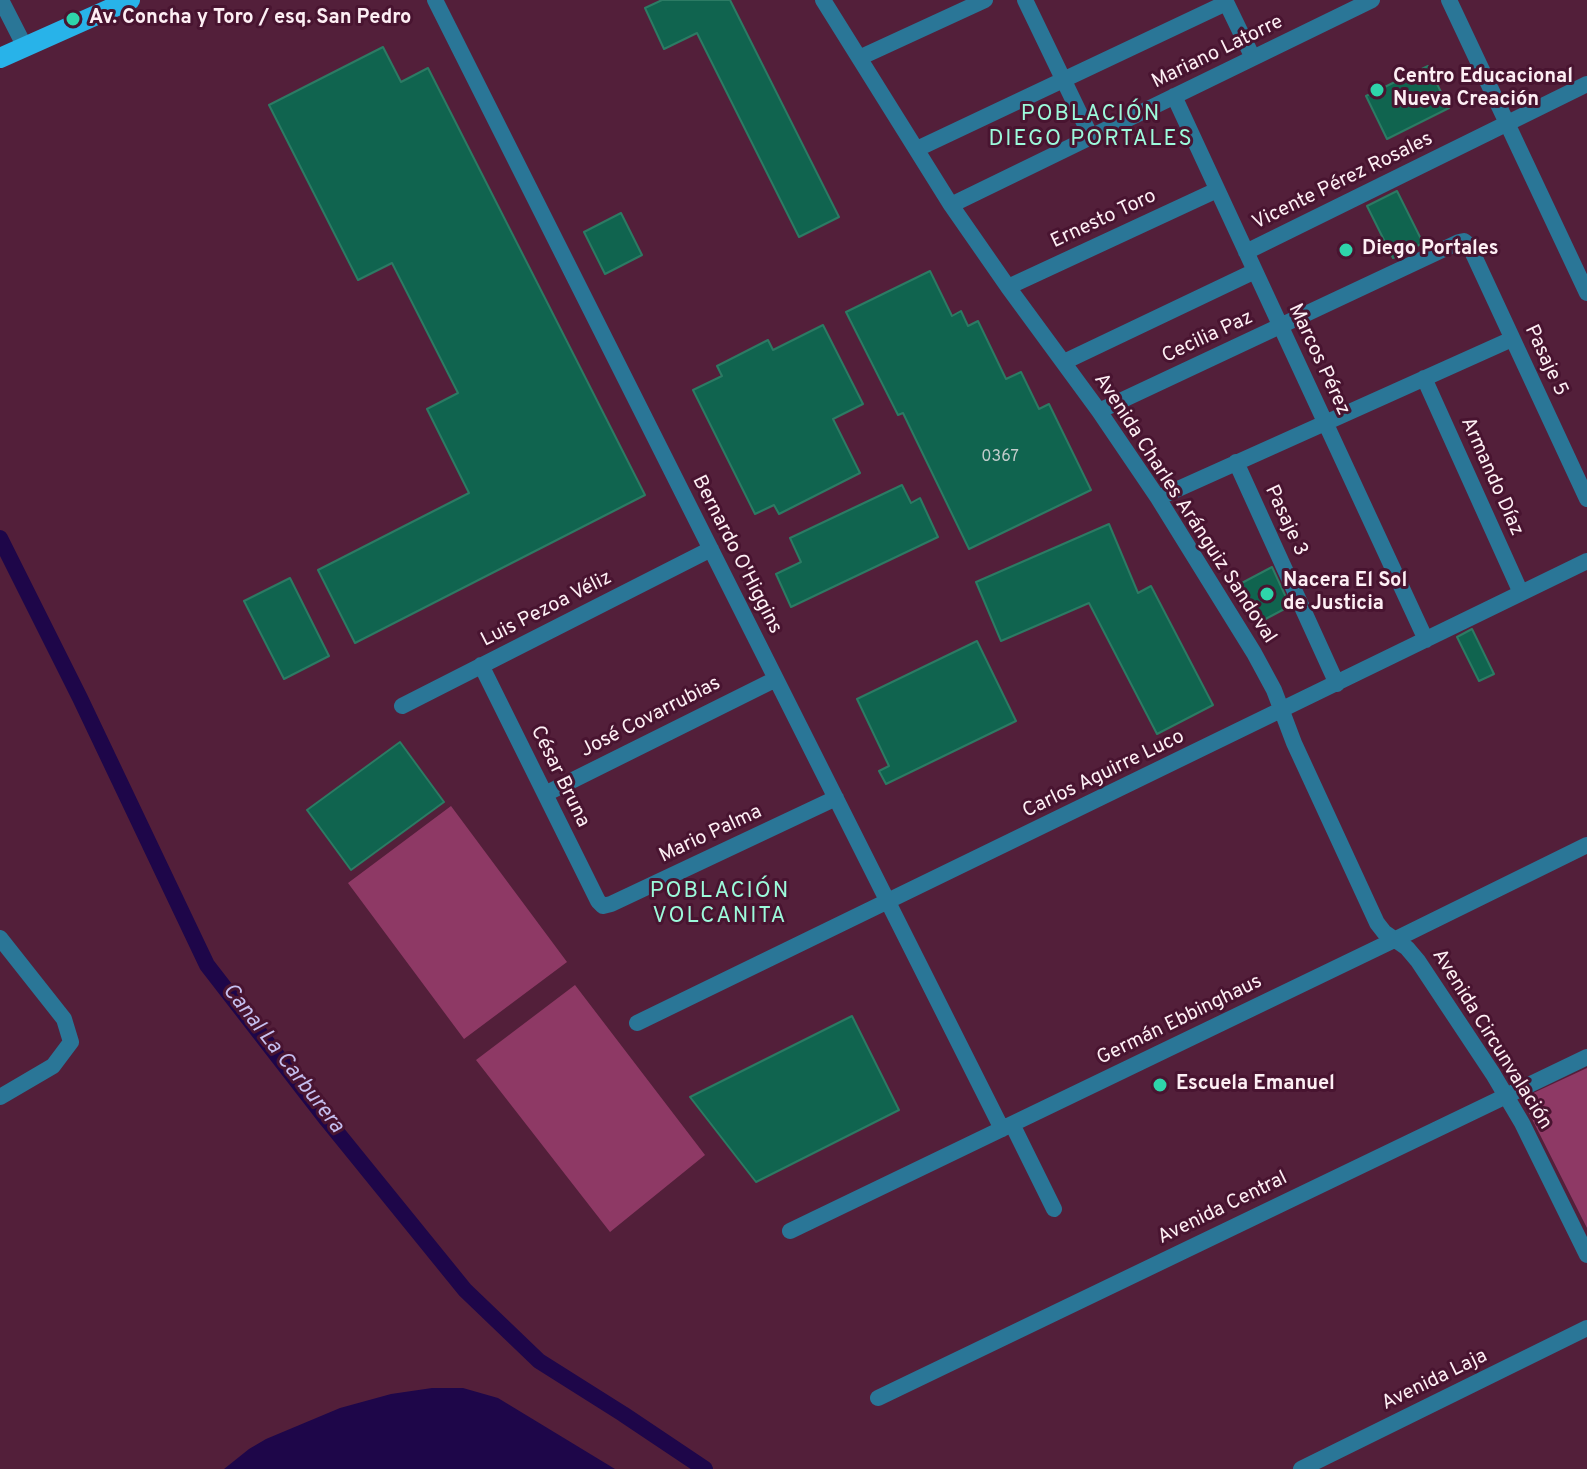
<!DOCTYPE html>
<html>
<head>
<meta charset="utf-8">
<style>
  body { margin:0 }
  canvas { display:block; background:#531f3a }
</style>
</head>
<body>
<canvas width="1587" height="1469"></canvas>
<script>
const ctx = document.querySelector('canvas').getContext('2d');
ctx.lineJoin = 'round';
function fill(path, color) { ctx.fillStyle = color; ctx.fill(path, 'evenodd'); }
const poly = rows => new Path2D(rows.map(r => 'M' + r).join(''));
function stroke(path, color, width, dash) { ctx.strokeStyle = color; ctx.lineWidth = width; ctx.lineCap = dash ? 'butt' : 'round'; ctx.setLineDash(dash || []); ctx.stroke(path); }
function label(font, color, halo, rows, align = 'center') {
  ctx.font = font + ' Overpass,sans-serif'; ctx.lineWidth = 6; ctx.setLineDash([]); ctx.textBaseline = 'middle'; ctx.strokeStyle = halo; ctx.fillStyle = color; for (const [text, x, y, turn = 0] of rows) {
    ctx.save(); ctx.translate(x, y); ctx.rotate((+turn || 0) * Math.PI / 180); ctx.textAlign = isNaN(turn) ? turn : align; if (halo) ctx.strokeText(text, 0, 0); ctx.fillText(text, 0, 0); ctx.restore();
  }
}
const green = poly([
  [451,806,567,962,464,1039,348,883],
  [575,985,705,1155,610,1232,476,1060],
  [1587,1068,1587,1228,1526,1107,1529,1095]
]);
const water = poly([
  [432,1388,463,1388,498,1398,615,1469,224,1469,249,1449,266,1439,340,1408,391,1394]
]);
const canal = poly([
  [0,538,80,698,207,965,327,1120,465,1290,539,1361,623,1414,705,1469]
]);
const building = poly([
  [662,0,730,0,839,217,799,237,697,33,664,49,645,8,662,0],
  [383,47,401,82,428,68,645,495,355,643,318,570,469,493,427,409,458,393,392,263,358,280,269,105,383,47],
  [1428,66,1449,108,1387,139,1366,96,1428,66],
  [1397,191,1423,243,1393,258,1367,206,1397,191],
  [621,213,642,255,605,274,584,232,621,213],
  [930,271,952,316,961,311,968,326,978,321,1006,379,1021,372,1039,409,1049,404,1091,490,969,549,903,413,898,415,846,312,930,271],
  [823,325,863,404,833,419,860,473,779,514,774,505,755,514,693,390,722,376,717,366,768,340,773,350,823,325],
  [902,485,911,503,920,498,938,537,791,607,776,574,801,562,790,538,902,485],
  [1109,524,1138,593,1151,586,1213,705,1157,734,1089,603,1001,641,976,582,1109,524],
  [1272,567,1290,606,1258,623,1238,585,1272,567],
  [290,578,329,656,284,679,244,601,290,578],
  [1472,629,1494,674,1479,681,1457,637,1472,629],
  [977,641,1016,721,886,784,879,771,889,766,857,699,977,641],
  [400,742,444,802,351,870,307,810,400,742],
  [852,1016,899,1110,756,1182,690,1097,852,1016]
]);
const minor = poly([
  [1,0,25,47],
  [435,0,1002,1129],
  [823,0,951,205,1008,287,1099,411,1158,498,1254,653,1274,690,1294,743,1377,923,1384,932,1407,948,1418,961,1493,1074,1522,1123,1587,1255],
  [1025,0,1091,137],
  [1225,0,1253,58],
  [1449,0,1587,293],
  [859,58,985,0],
  [1174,96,1426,640],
  [917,149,1226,3],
  [951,205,1372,0],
  [1246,252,1587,84],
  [1008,287,1217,190],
  [1064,362,1255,271],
  [1424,378,1521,593],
  [1099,411,1459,242,1464,241,1469,245,1587,499],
  [1236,462,1337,684],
  [1158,498,1512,339],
  [481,665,598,901,603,906,611,904,836,798],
  [402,706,711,549],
  [545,794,776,679],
  [0,938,64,1019,71,1042,53,1066,0,1097],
  [637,1023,1587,561],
  [1012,1124,1054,1209],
  [790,1231,1394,940,1587,845],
  [878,1398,1587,1057],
  [1301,1469,1587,1328]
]);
const major = poly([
  [0,58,130,0]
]);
const markers = [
  [73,19,8,"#2ed4aa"],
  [1377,90,8,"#2ed4aa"],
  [1346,250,8,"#2ed4aa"],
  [1267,594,8,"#2ed4aa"],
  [1160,1085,8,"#2ed4aa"]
];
const numberNames = [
  ["0367",1000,458]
];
const poiNames = [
  ["Av. Concha y Toro / esq. San Pedro",89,19],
  ["Centro Educacional",1393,78],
  ["Nueva Creación",1393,101],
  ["Diego Portales",1362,250],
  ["Nacera El Sol",1283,582],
  ["de Justicia",1283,605],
  ["Escuela Emanuel",1176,1085]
];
const streetNames = [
  ["Mariano Latorre",1218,53,-26],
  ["Vicente Pérez Rosales",1343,182,-26],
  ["Ernesto Toro",1104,220,-25],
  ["Cecilia Paz",1208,338,-25],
  ["Marcos Pérez",1318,360,65],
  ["Pasaje 5",1545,361,65],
  ["Armando Díaz",1491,477,66],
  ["Avenida Charles Aránguiz Sandoval",1184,509,57],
  ["Pasaje 3",1285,521,65],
  ["Bernardo O'Higgins",736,555,63],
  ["Luis Pezoa Véliz",547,610,-27],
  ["José Covarrubias",651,718,-27],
  ["Carlos Aguirre Luco",1104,775,-26],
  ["César Bruna",559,777,64],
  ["Mario Palma",711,835,-25],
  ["Germán Ebbinghaus",1180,1021,-26],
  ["Avenida Circunvalación",1491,1040,58],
  ["Avenida Central",1223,1209,-26],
  ["Avenida Laja",1435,1381,-26]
];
const neighbourhoodNames = [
  ["POBLACIÓN",1091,116],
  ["DIEGO PORTALES",1091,141],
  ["POBLACIÓN",720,893],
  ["VOLCANITA",720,918]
];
const waterNames = [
  ["Canal La Carburera",282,1059,52]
];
fill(green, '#8e3965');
fill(water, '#1e0649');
stroke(canal, '#1e0649', 16);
fill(building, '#10644f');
stroke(building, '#2c7b64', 2);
stroke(minor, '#2a7697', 16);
stroke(major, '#28b3e9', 20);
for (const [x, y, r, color] of markers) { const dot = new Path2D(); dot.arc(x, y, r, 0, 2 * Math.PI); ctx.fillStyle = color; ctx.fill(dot); stroke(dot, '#481430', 3); }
label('16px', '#c2cccb', null, numberNames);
label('bold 20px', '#fdeff4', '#481430', poiNames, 'left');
label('20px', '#fdeff4', '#481430', streetNames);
ctx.letterSpacing = '2px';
label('22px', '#9cfadb', '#481430', neighbourhoodNames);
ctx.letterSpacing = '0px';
label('italic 22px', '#c5bfef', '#481430', waterNames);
</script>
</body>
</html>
